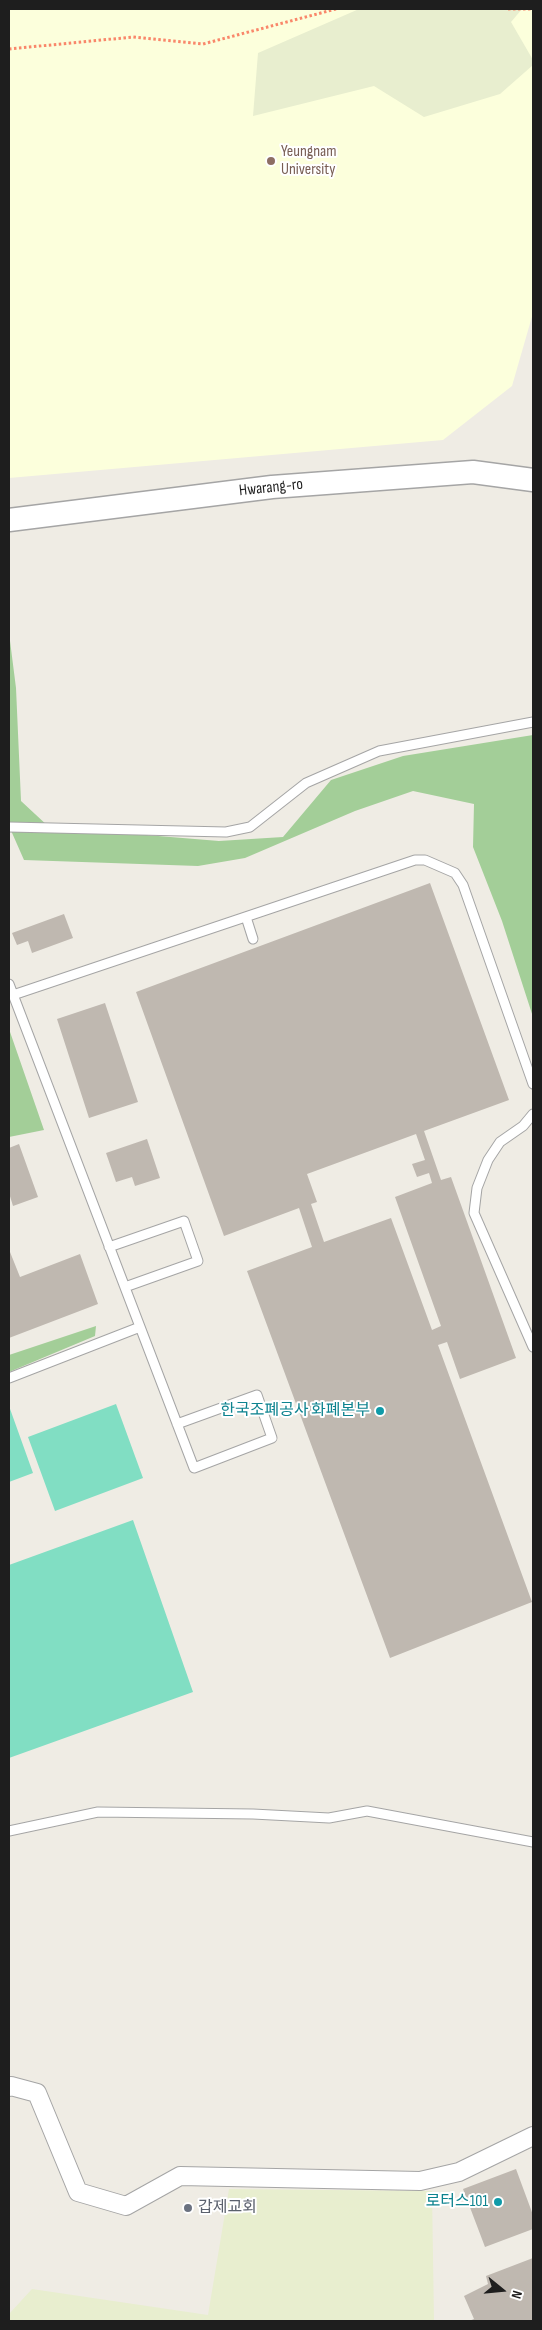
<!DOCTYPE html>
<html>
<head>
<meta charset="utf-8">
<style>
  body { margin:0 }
  #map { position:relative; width:542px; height:2330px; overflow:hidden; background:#efece4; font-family:"Sofia Sans Condensed",sans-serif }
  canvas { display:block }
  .frame { position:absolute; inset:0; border:10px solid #1e1e1e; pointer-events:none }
  .north { position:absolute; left:477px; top:2265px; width:50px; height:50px; -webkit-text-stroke:4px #fff; paint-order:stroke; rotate:107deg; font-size:14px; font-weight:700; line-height:20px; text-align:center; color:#1e1e1e }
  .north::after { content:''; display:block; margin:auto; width:18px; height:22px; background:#1e1e1e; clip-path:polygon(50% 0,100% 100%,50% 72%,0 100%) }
</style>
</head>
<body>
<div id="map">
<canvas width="542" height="2330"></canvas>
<div class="frame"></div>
<div class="north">N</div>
</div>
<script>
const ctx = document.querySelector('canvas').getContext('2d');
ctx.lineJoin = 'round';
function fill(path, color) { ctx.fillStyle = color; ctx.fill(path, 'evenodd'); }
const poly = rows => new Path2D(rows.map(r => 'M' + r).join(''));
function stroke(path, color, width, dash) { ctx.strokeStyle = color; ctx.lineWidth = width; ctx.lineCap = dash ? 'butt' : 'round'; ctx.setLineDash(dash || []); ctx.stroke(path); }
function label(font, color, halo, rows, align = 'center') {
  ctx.font = font + ' "Sofia Sans Condensed","Noto Sans KR",sans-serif'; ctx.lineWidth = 4; ctx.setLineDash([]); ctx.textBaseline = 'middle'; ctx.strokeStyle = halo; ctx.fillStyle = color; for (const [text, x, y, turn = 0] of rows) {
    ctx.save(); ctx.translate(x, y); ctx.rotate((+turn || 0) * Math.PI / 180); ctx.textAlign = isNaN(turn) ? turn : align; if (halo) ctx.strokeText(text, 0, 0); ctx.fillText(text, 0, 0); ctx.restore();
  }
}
const education = poly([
  [9,9,533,9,533,313,512,386,443,440,9,478]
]);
const farmland = poly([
  [359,9,522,9,511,22,533,60,533,65,500,94,424,117,374,86,253,116,258,53],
  [229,2189,432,2191,434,2321,9,2321,9,2314,32,2289,208,2315]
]);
const forest = poly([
  [9,633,16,688,21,801,49,827,219,841,283,837,331,780,403,756,533,735,533,1017,502,921,473,847,474,804,413,791,355,811,245,858,198,866,24,860,9,826],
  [9,1029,44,1130,9,1137],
  [96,1326,95,1336,9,1372,9,1355]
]);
const pitch = poly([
  [116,1404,143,1478,55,1511,28,1437],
  [9,1406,33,1473,9,1482],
  [133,1520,193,1692,9,1758,9,1565]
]);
const building = poly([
  [430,883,509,1100,424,1131,441,1180,451,1177,516,1358,460,1379,447,1342,438,1345,532,1602,390,1658,247,1271,312,1247,299,1208,224,1236,136,992],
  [416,1134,425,1160,412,1164,417,1177,429,1173,432,1183,395,1197,441,1326,432,1330,391,1218,324,1242,311,1204,317,1202,307,1174],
  [64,914,73,938,32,953,28,941,17,945,12,933],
  [105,1003,138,1102,89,1118,57,1019],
  [147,1139,160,1178,135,1186,132,1177,116,1182,106,1153],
  [19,1144,38,1197,13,1206,9,1193,9,1148],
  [9,1252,10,1252,20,1277,80,1254,98,1304,9,1338],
  [516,2169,533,2215,533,2229,485,2247,463,2189],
  [533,2258,533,2321,469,2321,474,2319,464,2296,488,2284,486,2276]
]);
const path = poly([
  [508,9,531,9],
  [9,49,133,37,203,44,336,9]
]);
const service = poly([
  [9,827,226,832,250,827,306,783,379,751,533,722],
  [246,917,253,939],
  [9,984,194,1468,272,1438,257,1395,177,1424],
  [13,995,415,860,425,860,455,873,463,885,533,1084],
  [533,1114,523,1126,500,1142,488,1160,477,1188,474,1213,533,1347],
  [109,1247,184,1221,198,1261,125,1287],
  [9,1378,140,1327],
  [9,1831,98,1812,253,1814,329,1818,367,1811,533,1842]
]);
const minor = poly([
  [9,2087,11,2086,37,2093,78,2192,126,2206,180,2176,420,2181,459,2172,533,2136]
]);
const tertiary = poly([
  [9,520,272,487,473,472,533,480]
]);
const markers = [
  [271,161,5,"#8d6e63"],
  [380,1411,5,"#0f9aa8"],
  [498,2202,5,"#0f9aa8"],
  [188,2208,5,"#6b7280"]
];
const educationNames = [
  ["Yeungnam",281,152],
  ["University",281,170]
];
const streetNames = [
  ["Hwarang-ro",271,488,-6]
];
const cultureNames = [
  ["한국조폐공사 화폐본부",370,1411],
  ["로터스101",488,2202]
];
const worshipNames = [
  ["갑제교회",198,2208]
];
fill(education, '#fcffdc');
fill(farmland, '#e8eecf');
fill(forest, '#a3ce98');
fill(pitch, '#81dec3');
fill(building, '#bfb8b0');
stroke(service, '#a5a5a5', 11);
stroke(minor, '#a5a5a5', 20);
stroke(tertiary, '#a5a5a5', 25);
stroke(path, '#f9876a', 3, [2.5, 2.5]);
stroke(service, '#fff', 9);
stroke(minor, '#fff', 18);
stroke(tertiary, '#fff', 22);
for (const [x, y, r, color] of markers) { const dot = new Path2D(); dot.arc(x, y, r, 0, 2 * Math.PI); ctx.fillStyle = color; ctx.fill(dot); stroke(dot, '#fff', 2); }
label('16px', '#785e54', '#fff', educationNames, 'left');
label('16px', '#1e1e1e', '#fff', streetNames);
label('16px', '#0d838f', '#fff', cultureNames, 'right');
label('16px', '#5b616d', '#fff', worshipNames, 'left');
</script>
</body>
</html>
